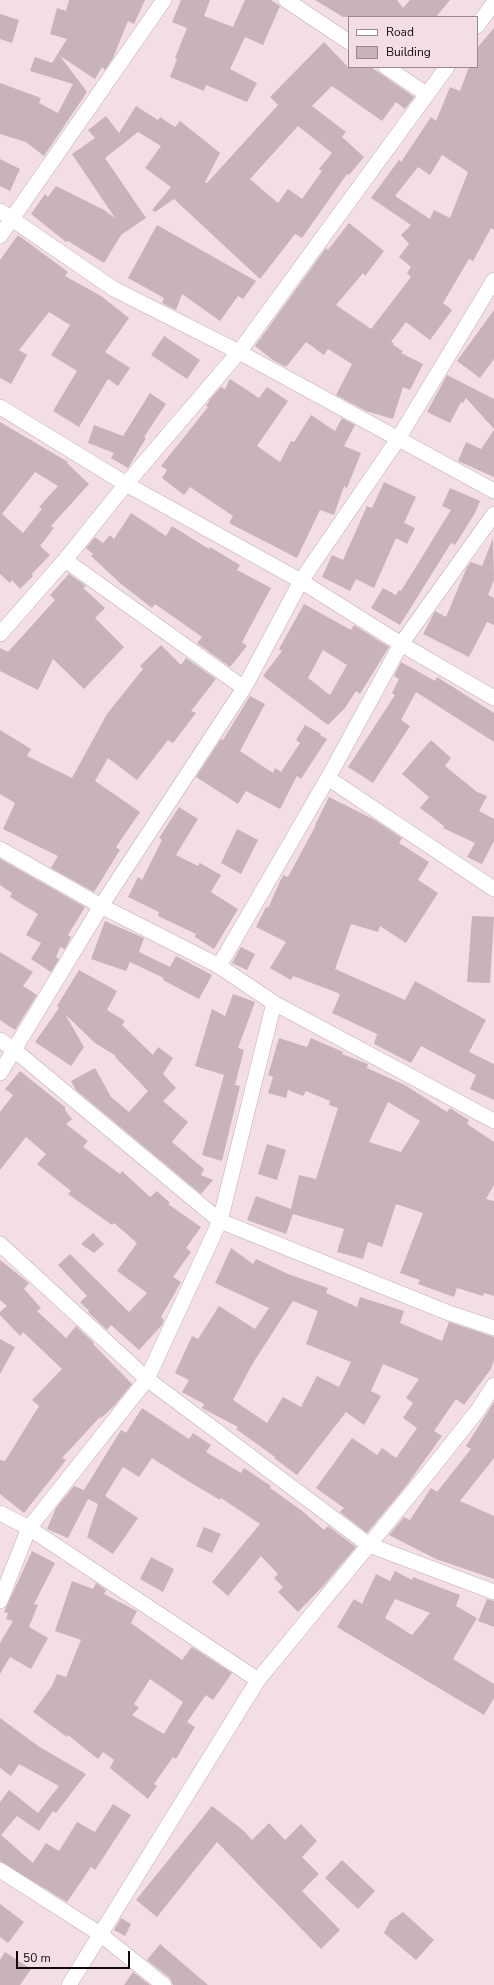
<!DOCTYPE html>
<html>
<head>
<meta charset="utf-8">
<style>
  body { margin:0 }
  #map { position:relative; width:494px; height:1985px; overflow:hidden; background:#f3dee5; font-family:"Nunito Sans",sans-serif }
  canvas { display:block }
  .legend { position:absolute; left:348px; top:16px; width:130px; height:52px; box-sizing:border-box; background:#f3dee5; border:1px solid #98898e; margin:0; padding:5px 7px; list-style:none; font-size:12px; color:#10090b }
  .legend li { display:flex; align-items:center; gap:8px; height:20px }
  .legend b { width:20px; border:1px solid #98898e }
  .scale { position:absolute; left:16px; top:1951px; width:114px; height:18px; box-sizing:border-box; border:2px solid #10090b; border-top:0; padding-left:5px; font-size:12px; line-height:14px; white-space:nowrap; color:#10090b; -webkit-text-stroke:3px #f3dee5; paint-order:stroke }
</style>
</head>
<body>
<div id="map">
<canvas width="494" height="1985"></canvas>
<ul class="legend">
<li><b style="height:5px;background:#fff"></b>Road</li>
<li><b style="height:11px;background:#c7b3b9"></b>Building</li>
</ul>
<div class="scale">50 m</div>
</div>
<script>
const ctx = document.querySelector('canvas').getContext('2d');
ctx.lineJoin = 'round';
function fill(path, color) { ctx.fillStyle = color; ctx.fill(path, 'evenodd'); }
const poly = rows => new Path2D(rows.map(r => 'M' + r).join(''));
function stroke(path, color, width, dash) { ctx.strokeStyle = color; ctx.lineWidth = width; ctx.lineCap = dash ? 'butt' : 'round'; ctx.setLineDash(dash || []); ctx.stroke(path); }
const building = poly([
  [69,0,145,0,134,24,128,21,113,58,105,70,102,67,95,79,60,56,87,92,44,156,26,142,0,134,0,83,41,98,39,103,58,113,73,84,30,71,35,57,52,63,67,39,50,34,57,8,66,11],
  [181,0,210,0,204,16,233,27,245,0,271,0,280,6,263,45,245,37,230,69,257,83,247,102,206,85,204,91,170,77,177,59,175,58,187,28,172,22],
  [315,0,397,0,403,8,410,0,450,0,436,17,343,17],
  [0,14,19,20,12,43,0,39],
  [494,28,494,230,491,228,473,261,469,259,443,303,452,310,430,340,406,322,391,342,394,343,393,345,403,351,401,353,423,364,410,390,403,387,393,419,366,411,336,395,352,364,328,349,324,355,306,342,286,367,273,360,255,346,326,248,328,250,349,223,384,251,365,276,363,273,336,305,371,329,411,277,407,273,411,267,399,257,409,244,401,235,411,225,371,198,399,160,401,162,431,117,436,121,450,87,460,91,469,67,477,67,477,48],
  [442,155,468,172,450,218,434,210,430,219,395,196,418,167,430,175],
  [324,42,348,67,371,67,414,97,405,109,396,102,382,121,332,86,312,106,346,132,342,137,364,157,349,175,347,174,302,238,295,234,260,279,174,199,155,212,152,210,171,187,145,168,161,146,138,132,105,158,146,218,121,235,104,263,68,241,66,242,31,214,45,194,48,197,56,186,104,210,115,218,72,154,95,138,88,130,106,116,119,133,136,106,158,120,160,117,175,127,180,121,220,153,205,182,207,183,278,105,270,97],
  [298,126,332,153,319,169,322,171,302,199,288,189,278,203,250,179],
  [0,159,20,169,10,191,0,186],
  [157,225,256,281,243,299,238,296,220,321,182,294,176,310,162,303,164,298,128,278],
  [18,235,68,272,65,276,101,296,129,318,105,352,130,368,118,386,108,379,79,427,53,411,77,371,51,355,70,325,49,312,19,350,27,355,11,384,0,378,0,260],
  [494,310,494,359,480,378,457,361],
  [164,336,200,360,187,379,151,355],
  [447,375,494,399,494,429,466,398,463,403,461,402,450,423,427,412],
  [230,379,259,398,267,387,288,401,257,446,280,462,291,441,294,442,311,415,335,431,342,418,355,425,344,446,361,453,347,488,344,486,334,515,320,510,297,558,229,523,233,516,190,487,184,495,162,478,167,470,161,466,208,407,206,406,211,398,221,387,225,389],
  [150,393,166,404,144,437,146,438,128,468,111,458,114,453,88,443,94,425,123,436],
  [0,422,68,462,67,463,89,484,51,526,54,528,40,546,50,555,32,574,33,576,20,589,12,580,10,583,0,574],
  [35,472,58,486,39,507,42,509,23,533,2,514],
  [494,430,494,477,458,461,466,442,481,449],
  [384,482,416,497,404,523,415,528,407,544,396,538,374,588,356,579,350,591,322,577,332,555,343,560,367,506,372,508],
  [450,488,480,501,475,513,455,545,451,543,400,625,371,608,383,588,396,595,399,590,401,591,451,510,442,506],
  [131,513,166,536,172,526,209,549,210,547,240,565,237,570,271,588,242,642,247,646,230,667,197,643,202,637,155,604,152,608,121,584,91,556,93,554,86,548,95,537,103,543,110,535,114,539],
  [493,538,494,580,488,595,494,598,494,625,487,622,469,657,423,634,435,611,446,617,467,567,471,562,482,566],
  [69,574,86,586,83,588,105,608,95,618,124,647,84,689,53,659,38,690,0,671,0,648,8,652,55,600,50,595],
  [304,604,351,630,354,625,389,647,360,694,356,691,345,708,328,725,263,676,282,651,279,649],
  [323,650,347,665,330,695,308,678],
  [161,645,181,665,186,658,216,679,191,711,196,713,173,743,168,740,137,780,108,758,95,781,140,812,116,847,120,850,94,892,51,868,58,856,3,829,15,803,0,794,0,730,31,749,27,756,72,778,107,714,143,669,140,666],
  [401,662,435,681,437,677,494,713,494,742,416,692,401,720,410,726,373,783,348,767,395,695,392,693,399,679,394,676],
  [250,696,265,704,240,751,273,773,275,768,281,772,300,743,296,740,305,725,321,734,320,735,327,739,301,779,297,776,280,809,246,791,238,804,196,777,221,739,223,740],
  [431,740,451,758,445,766,477,792,487,796,479,811,494,819,494,841,482,864,467,857,475,843,443,828,444,826,420,808,429,797,402,774],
  [329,797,373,819,402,838,399,843,429,862,418,880,438,893,406,943,380,926,378,932,351,924,335,969,405,1000,415,981,486,1020,469,1052,494,1064,494,1100,470,1089,476,1075,421,1046,411,1063,374,1044,377,1034,332,1013,340,995,338,993,293,976,291,980,270,968,286,942,256,927,266,907,268,908,283,875,288,877,316,825,315,825],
  [179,807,198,819,176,855,198,866,200,863,221,875,211,892,238,909,214,949,195,937,196,934,158,916,159,912,128,897,138,877,142,880,162,840,159,838],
  [237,829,258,840,241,874,221,863],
  [0,859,85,907,68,935,71,937,65,949,60,947,56,957,59,959,51,972,31,959,41,943,26,935,38,914,10,897,12,893,0,885],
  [472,916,494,917,490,983,467,982],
  [105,921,144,938,139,952,170,967,176,956,212,975,199,999,163,980,164,978,130,962,126,971,91,959],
  [241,947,255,954,247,970,232,963],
  [0,952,33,972,23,986,37,995,15,1030,0,1020],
  [79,970,117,991,107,1010,125,1021,122,1025,153,1055,158,1047,173,1058,163,1074,176,1088,163,1101,188,1122,172,1142,204,1169,201,1175,213,1180,201,1194,76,1090,71,1081,95,1068,111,1097,129,1112,148,1091,115,1057,116,1056,95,1043,65,1014,84,1047,71,1066,35,1042,59,1008,57,1006],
  [233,994,255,1002,238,1048,244,1050,235,1085,240,1086,222,1161,202,1155,224,1075,195,1066,212,1009,225,1016],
  [279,1038,307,1047,311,1038,343,1052,342,1054,368,1064,367,1068,405,1085,447,1112,450,1108,469,1120,467,1124,494,1142,494,1185,486,1199,494,1201,494,1296,484,1293,483,1296,457,1288,454,1297,418,1284,420,1280,400,1273,423,1213,396,1204,382,1247,368,1242,363,1259,337,1252,344,1229,293,1214,286,1234,247,1220,256,1196,291,1209,299,1175,316,1179,338,1108,329,1105,330,1101,306,1091,303,1096,288,1090,286,1098,268,1093,273,1077,268,1075],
  [388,1102,420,1121,401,1152,369,1142],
  [20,1071,65,1107,65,1110,72,1119,66,1124,88,1141,83,1147,120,1174,122,1171,150,1197,157,1191,170,1203,168,1204,201,1227,186,1248,191,1252,173,1277,181,1282,161,1317,164,1320,162,1325,139,1350,111,1325,107,1330,88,1312,89,1311,80,1302,87,1296,58,1265,70,1254,129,1312,147,1293,117,1271,137,1243,114,1223,112,1225,68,1194,71,1191,37,1164,46,1154,26,1137,0,1170,0,1112,13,1095,5,1089],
  [267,1144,286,1150,277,1180,258,1174],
  [93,1233,104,1244,94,1253,81,1244],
  [231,1248,253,1264,256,1259,288,1274,328,1288,326,1293,357,1307,360,1297,404,1311,400,1323,442,1341,449,1322,494,1337,494,1360,491,1369,464,1405,456,1399,434,1431,442,1436,406,1486,367,1533,340,1512,344,1508,316,1488,352,1438,377,1455,382,1448,396,1458,417,1428,403,1418,413,1403,406,1398,419,1379,383,1364,371,1391,381,1396,364,1425,346,1412,297,1475,274,1458,275,1457,236,1429,238,1427,202,1408,204,1404,182,1392,189,1380,175,1373,192,1336,198,1339,219,1306,255,1329,269,1308,215,1283],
  [293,1301,318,1311,306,1344,351,1362,339,1387,317,1376,301,1407,283,1397,267,1423,233,1400,253,1363],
  [0,1260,29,1283,24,1289,41,1308,37,1311,66,1338,76,1326,94,1343,93,1344,132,1384,114,1406,101,1418,100,1417,62,1458,66,1460,24,1513,0,1494,0,1460,5,1461,39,1406,32,1400,62,1369,23,1332,20,1336,0,1315,0,1312,7,1306,0,1300],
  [0,1339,15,1347,0,1374],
  [494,1402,494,1458,460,1501,494,1516,494,1579,436,1559,389,1535,404,1517,410,1520,431,1488,437,1492,471,1449,466,1446],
  [142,1408,189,1439,193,1433,211,1445,206,1452,241,1473,244,1468,271,1486,270,1488,301,1510,324,1530,328,1526,356,1547,324,1585,298,1612,278,1592,283,1587,274,1578,278,1574,261,1556,228,1596,212,1582,260,1524,221,1498,220,1500,188,1481,152,1458,139,1477,123,1467,105,1496,138,1518,113,1554,87,1537,98,1504,88,1499,68,1538,47,1529,56,1508,74,1486,84,1490,121,1430,126,1433],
  [204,1527,221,1534,212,1553,196,1546],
  [32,1551,55,1563,34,1604,38,1605,29,1627,48,1638,31,1669,10,1657,0,1674,0,1643,13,1621,6,1619,8,1613,4,1612],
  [151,1557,174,1569,163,1592,140,1579],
  [395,1571,412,1580,413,1577,460,1595,456,1606,477,1618,453,1659,494,1684,494,1698,484,1715,337,1627,354,1599,362,1604,376,1574,390,1581],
  [395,1599,430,1613,412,1635,385,1618],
  [72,1581,93,1589,96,1583,106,1590,104,1594,137,1611,131,1623,182,1660,192,1647,232,1673,213,1700,206,1695,187,1722,195,1727,176,1759,173,1757,154,1784,157,1786,148,1799,110,1768,114,1760,103,1752,98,1759,68,1735,67,1737,33,1712,52,1686,57,1674,66,1677,81,1640,55,1631],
  [150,1679,183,1702,164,1734,132,1715,139,1708,134,1704],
  [487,1599,494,1601,494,1627,478,1621],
  [0,1718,38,1746,86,1774,56,1813,53,1811,39,1831,17,1816,1,1835,33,1863,46,1843,59,1851,77,1822,95,1832,113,1804,131,1815,95,1870,91,1867,67,1902,0,1861,0,1802,9,1790,38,1813,59,1786,19,1764,11,1776,0,1768],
  [212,1806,244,1831,252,1840,269,1823,285,1840,301,1824,317,1841,302,1857,319,1874,302,1891,340,1930,321,1949,217,1842,157,1917,136,1900],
  [342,1860,375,1891,358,1909,325,1878],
  [0,1904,24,1922,8,1943,0,1937],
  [403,1912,434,1940,416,1960,384,1933,390,1921],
  [121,1918,131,1924,125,1936,114,1930],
  [160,1944,208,1985,173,1985,170,1978,147,1960],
  [5,1952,31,1969,20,1985,0,1985,0,1960],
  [133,1972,150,1985,124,1985]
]);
const minor = poly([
  [286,0,349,42],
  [477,26,494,3],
  [386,67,426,94],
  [0,211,114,289,239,352,494,491],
  [0,236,164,0],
  [0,407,126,484,301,581,401,644,494,698],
  [65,560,244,688],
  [0,634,65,560,126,484,239,352,447,67],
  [328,778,494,889],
  [0,849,101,906,219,966,274,1003,494,1121],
  [219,966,328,778,401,644,494,514],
  [0,1040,13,1049,220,1221,449,1313,494,1328],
  [0,1073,101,906,244,688,301,581,398,439,494,280],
  [0,1244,147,1379,369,1545,494,1592],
  [0,1513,29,1528,258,1680],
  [0,1601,29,1528,147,1379,220,1221,274,1003],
  [0,1870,100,1934,164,1985],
  [69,1985,258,1680,428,1473,478,1410,494,1385]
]);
fill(building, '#c7b3b9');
stroke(minor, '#c1adb4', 16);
stroke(minor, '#fff', 15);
</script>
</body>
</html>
